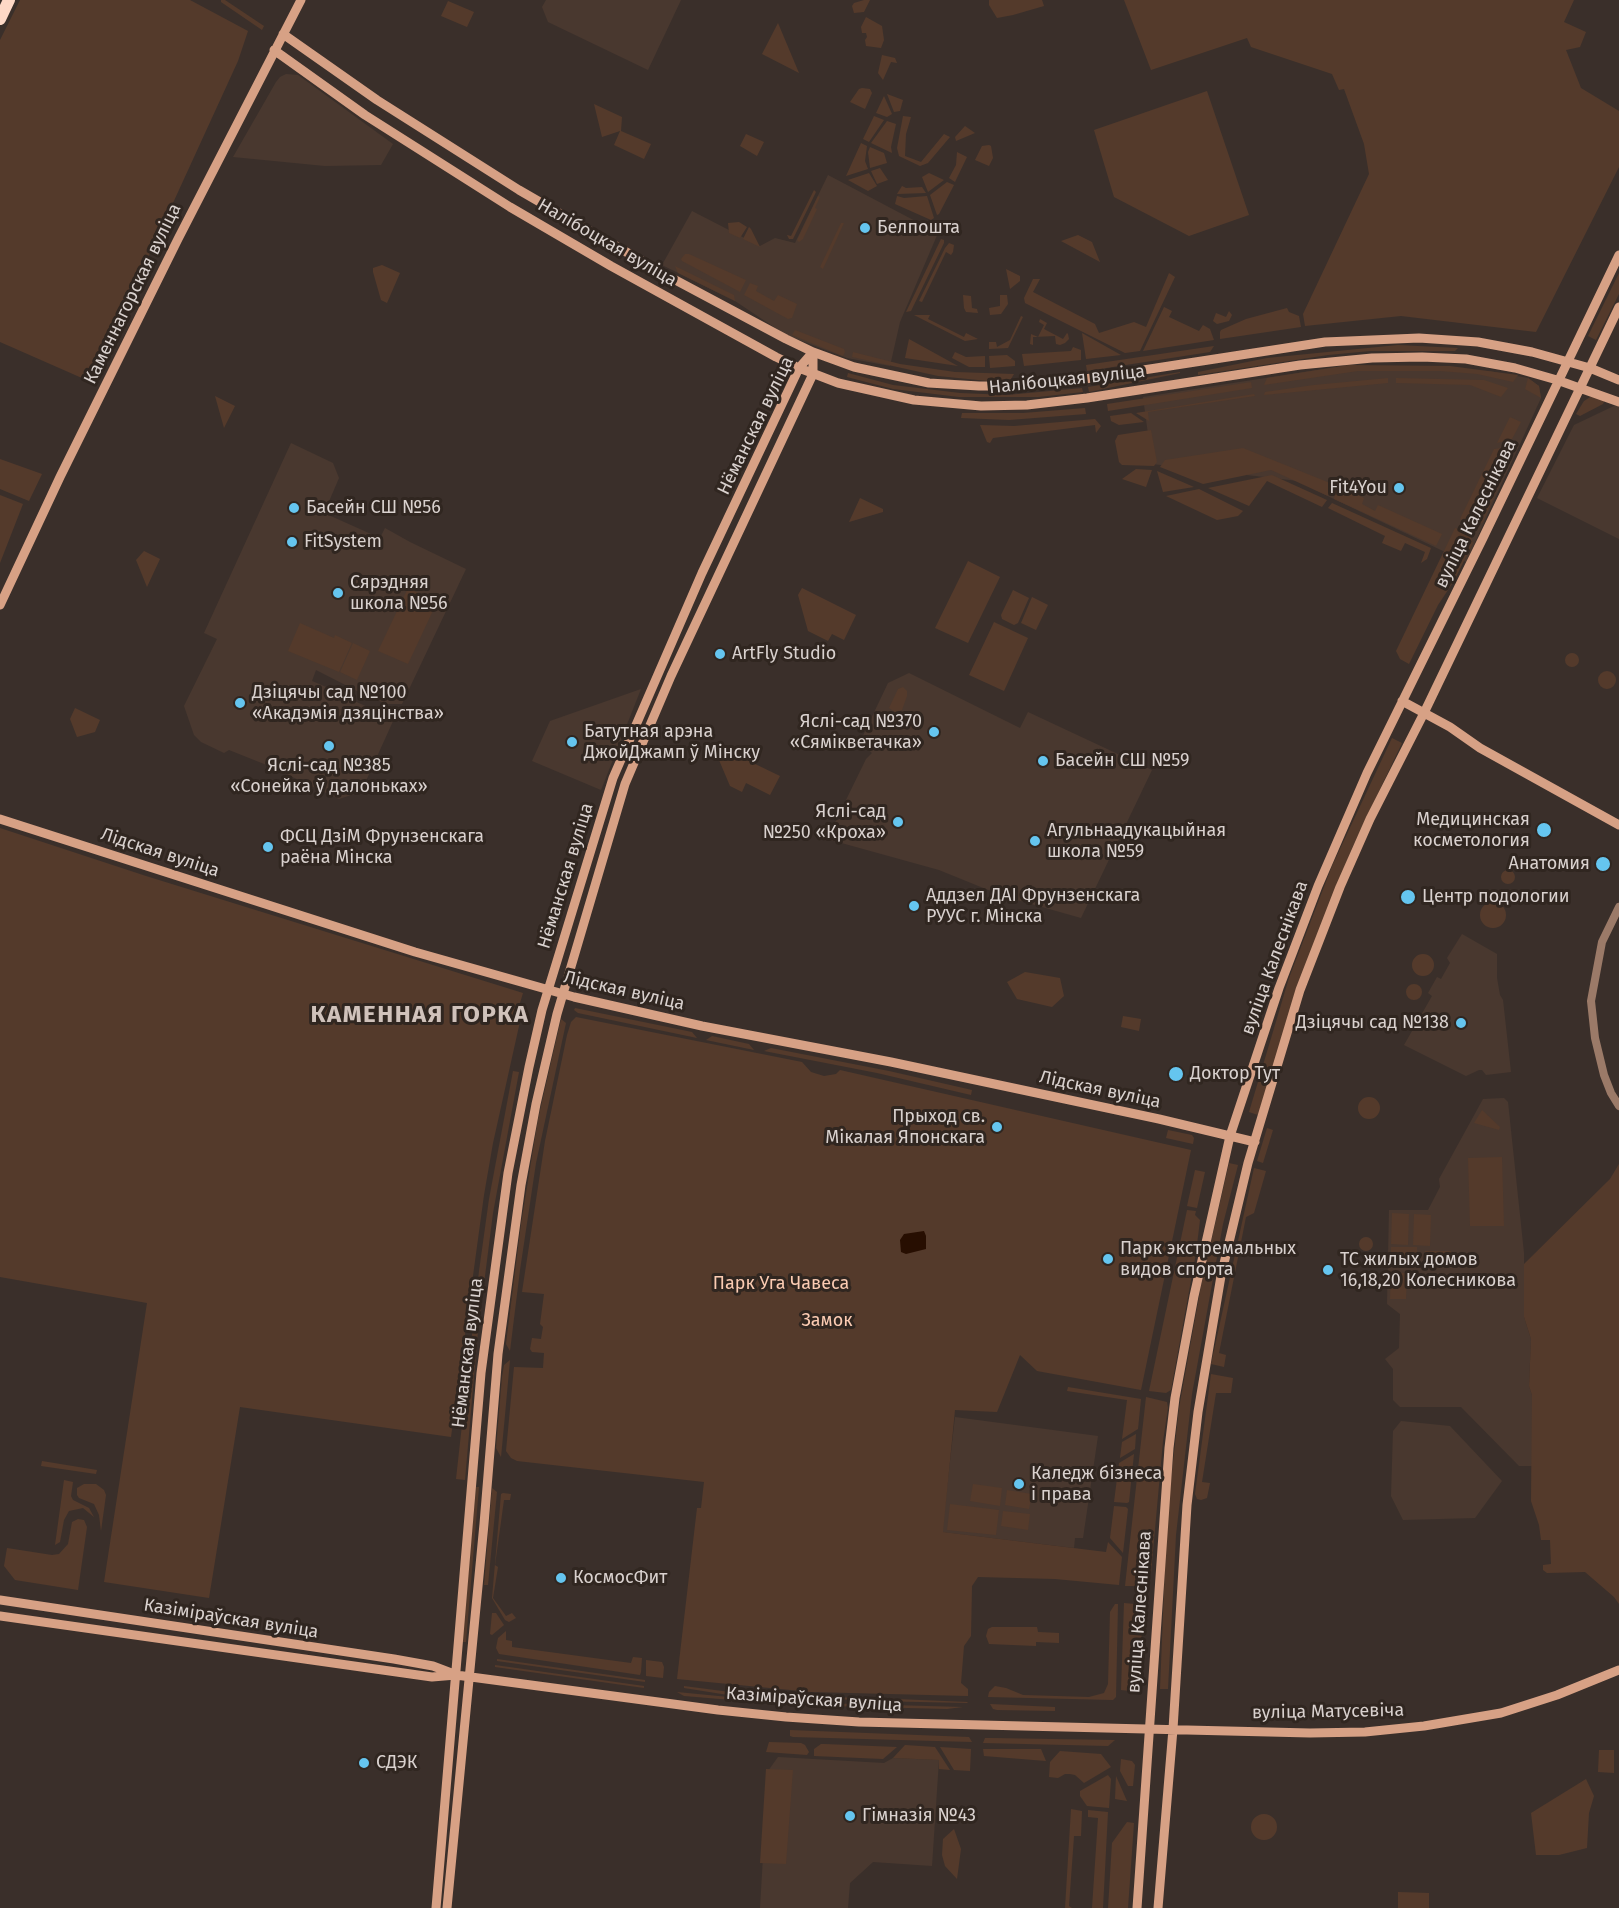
<!DOCTYPE html>
<html>
<head>
<meta charset="utf-8">
<style>
  body { margin:0 }
  canvas { display:block; background:#3a2f2a }
</style>
</head>
<body>
<canvas width="1619" height="1908"></canvas>
<script>
const ctx = document.querySelector('canvas').getContext('2d');
ctx.lineJoin = 'round';
function fill(path, color) { ctx.fillStyle = color; ctx.fill(path, 'evenodd'); }
const poly = rows => new Path2D(rows.map(r => 'M' + r).join(''));
function stroke(path, color, width, dash) { ctx.strokeStyle = color; ctx.lineWidth = width; ctx.lineCap = dash ? 'butt' : 'round'; ctx.setLineDash(dash || []); ctx.stroke(path); }
function label(font, color, halo, rows, align = 'center') {
  ctx.font = font + ' "Fira Sans",sans-serif'; ctx.lineWidth = 6; ctx.setLineDash([]); ctx.textBaseline = 'middle'; ctx.strokeStyle = halo; ctx.fillStyle = color; for (const [text, x, y, turn = 0] of rows) {
    ctx.save(); ctx.translate(x, y); ctx.rotate((+turn || 0) * Math.PI / 180); ctx.textAlign = isNaN(turn) ? turn : align; if (halo) ctx.strokeText(text, 0, 0); ctx.fillText(text, 0, 0); ctx.restore();
  }
}
const built = poly([
  [546,0,681,0,648,70,548,22,542,7],
  [286,74,298,75,393,144,381,165,325,166,233,157,276,82,280,77],
  [828,175,938,233,900,322,890,366,847,358,786,335,735,301,662,265,692,211,760,246,775,238,795,243],
  [1349,365,1489,371,1528,378,1539,386,1541,398,1466,562,1313,489,1307,482,1152,464,1143,397],
  [1616,405,1619,407,1619,539,1537,498,1574,425],
  [291,443,333,463,339,478,324,513,380,538,385,528,410,542,466,569,402,704,386,704,363,694,316,670,312,681,331,689,333,698,341,701,350,699,394,719,361,792,339,799,269,766,229,750,224,753,201,742,194,735,184,706,217,639,204,633],
  [909,673,1020,728,1028,712,1152,770,1081,918,1003,896,939,870,827,839,866,759,872,753,860,742,888,683],
  [641,689,601,790,532,761,550,721],
  [1462,934,1497,954,1497,978,1500,995,1503,1000,1511,1072,1486,1075,1482,1070,1479,1070,1466,1076,1404,1045,1432,996,1428,993,1437,977,1441,979,1450,963,1447,958],
  [1504,1098,1508,1102,1524,1253,1524,1317,1531,1339,1529,1386,1532,1395,1532,1466,1519,1466,1461,1407,1400,1407,1393,1400,1393,1369,1385,1359,1399,1348,1400,1314,1387,1304,1389,1210,1428,1210,1440,1187,1439,1179,1483,1099],
  [955,1417,1098,1436,1083,1538,1075,1538,1074,1548,942,1532],
  [1401,1421,1450,1426,1502,1481,1475,1518,1403,1520,1391,1496,1393,1431],
  [778,1757,884,1763,893,1758,939,1760,932,1866,873,1862,850,1883,848,1908,760,1908,768,1771]
]);
const green = poly([
  [20,0,190,0,248,31,238,61,91,382,0,342,0,40],
  [221,0,225,0,264,26,262,30,221,2],
  [864,0,870,0,864,12,854,13,852,6,854,3],
  [989,0,1042,0,1044,6,1013,15,997,18,989,5],
  [1124,0,1574,0,1564,22,1586,32,1580,47,1566,50,1581,88,1619,111,1619,167,1536,332,1401,316,1305,326,1303,314,1369,174,1364,144,1344,89,1339,90,1332,74,1251,47,1247,38,1151,70],
  [448,1,474,12,467,27,441,16],
  [866,17,882,26,884,40,881,48,866,46,865,40,867,37,866,33,862,33,861,27],
  [778,23,799,73,762,54],
  [882,55,895,58,897,63,891,62,883,80,878,73],
  [862,88,870,89,872,93,865,109,850,102,859,89],
  [1207,91,1249,215,1189,236,1114,197,1094,130],
  [887,94,903,100,900,111,894,112],
  [884,96,892,114,887,117,876,113],
  [594,104,622,117,621,131,651,144,644,159,614,145,620,131,602,137],
  [874,116,884,120,869,142,863,139],
  [903,116,911,117,906,134,905,156,921,162,944,134,950,137,928,163,920,166,899,156,897,148],
  [887,121,896,124,891,147,892,153,871,143],
  [965,126,975,133,956,141,955,137],
  [746,134,764,142,757,156,740,146],
  [861,143,867,146,865,161,868,169,846,176],
  [989,145,991,146,993,158,989,166,975,160,982,146],
  [870,147,884,153,887,163,870,168,868,152],
  [957,152,967,157,955,182,949,178,956,165],
  [880,168,888,180,877,184,871,171],
  [869,173,877,186,868,191,848,180],
  [929,173,944,180,928,192,922,177],
  [947,182,954,185,939,214,937,215,930,195],
  [902,186,906,188,922,187,926,193,897,194],
  [814,190,816,192,793,239,789,239,787,235,791,236],
  [818,196,820,197,815,208,817,209,803,239,799,242,797,240],
  [897,196,904,198,927,196,934,218,931,220,895,204],
  [739,222,747,227,740,238,729,233,728,223],
  [841,223,844,223,823,269,820,267],
  [749,227,751,229,760,247,743,239],
  [1078,235,1092,242,1100,262,1061,241],
  [941,239,944,240,944,243,911,311,906,312],
  [949,243,954,245,953,252,951,255,946,252,922,302,919,301,945,248],
  [685,254,689,254,746,280,740,292,682,261,681,259],
  [382,265,400,273,387,303,381,300,373,272,373,268],
  [675,266,734,295,735,301,678,273],
  [1006,269,1020,276,1020,281,1010,289],
  [1169,273,1175,277,1140,351,1125,353,1025,303,1024,298,1033,279,1040,279,1033,292,1095,324,1099,333,1134,322,1146,327],
  [1619,273,1619,294,1596,340,1588,336],
  [750,283,758,286,756,291,774,301,778,295,797,304,792,318,788,319,744,295],
  [963,295,971,296,972,308,977,309,978,313,966,312,964,308],
  [1000,295,1007,295,1008,304,1001,314,990,315,989,308,1000,306],
  [1164,307,1172,311,1169,317,1199,331,1203,325,1210,329,1214,340,1143,351],
  [1287,308,1289,312,1299,316,1301,327,1220,339,1220,332,1221,330,1246,319],
  [1229,311,1232,315,1229,321,1217,324,1213,321,1216,313,1226,317],
  [914,315,930,315,928,319,964,337,966,333,978,339,965,341],
  [1021,316,1023,317,1008,348,989,349,989,342,996,342,997,347,1010,340],
  [1040,319,1047,323,1044,329,1063,339,1067,333,1068,334,1069,339,1065,343,1060,345,1056,344,1055,336,1033,337,1033,345,1030,344,1031,334,1038,337,1044,325,1039,322],
  [795,330,844,349,845,352,843,356,792,335],
  [1082,333,1121,355,1086,359],
  [909,339,958,366,905,358],
  [1398,345,1458,348,1455,351,1370,351,1328,355,1198,375,1198,372,1267,358],
  [1214,346,1210,352,1087,371,1086,365],
  [1073,347,1081,350,1081,360,1024,366,1022,354,1071,351],
  [853,352,900,364,955,372,1014,374,1011,379,988,381,938,376,852,357],
  [955,352,966,357,985,356,985,367,969,367,952,358],
  [1007,355,1015,361,1015,366,990,368,989,356],
  [1349,365,1450,366,1518,375,1513,382,1477,374,1440,371,1358,371,1264,385,1267,378],
  [1180,372,1180,373,1089,392,1088,387],
  [848,373,893,385,960,393,1007,395,1082,388,1083,392,1038,397,959,397,893,389,847,377],
  [1388,378,1388,383,1264,395,1265,392,1314,385],
  [1396,378,1484,380,1508,388,1501,397,1470,385,1396,383],
  [1528,378,1539,386,1541,398,1525,389],
  [1251,382,1252,388,1108,411,1107,404],
  [1254,394,1255,396,1148,412,1149,421,1136,413],
  [215,396,235,406,224,428],
  [1592,396,1606,397,1603,404,1580,416,1576,414,1584,401],
  [1085,408,1086,414,1009,420,961,418,962,413,1023,413],
  [1131,413,1144,422,1119,425,1111,421,1110,416],
  [1510,417,1521,422,1512,439,1497,443],
  [1095,419,1101,426,1096,433,1095,425,993,438,990,443,987,442,980,425,1014,426],
  [1151,430,1157,462,1154,466,1122,465,1119,462,1115,441,1118,435],
  [1510,447,1513,453,1483,522,1479,525,1471,525,1460,519,1494,449],
  [1243,448,1330,483,1328,496,1271,470,1203,484,1160,467,1165,460],
  [0,459,42,474,29,501,0,489],
  [1136,469,1152,470,1146,487,1122,479],
  [1157,471,1194,487,1163,492],
  [1272,475,1327,500,1322,507,1267,481,1249,506,1208,488],
  [1336,484,1364,498,1362,504,1375,511,1378,505,1442,534,1436,546,1334,499],
  [1199,489,1243,511,1238,516,1217,520,1166,496],
  [0,495,23,504,0,563],
  [860,498,883,509,883,512,849,522],
  [1332,503,1431,548,1427,559,1421,563,1425,552,1405,543,1401,551,1382,543,1385,536,1328,508],
  [1455,528,1469,533,1473,543,1454,581,1438,605,1409,664,1400,659,1396,651],
  [144,551,160,559,147,587,136,560],
  [968,561,1000,577,968,643,935,628],
  [408,588,437,602,408,664,378,651],
  [802,588,856,615,844,640,832,634,828,641,808,631,798,595],
  [1013,590,1029,598,1018,623,1014,625,1002,619,1001,615],
  [1032,597,1048,605,1036,630,1021,623],
  [994,622,1028,638,1004,691,969,675],
  [300,623,334,638,335,635,352,643,339,672,288,651],
  [353,643,370,651,357,680,340,672],
  '1565 660a7 7 0 1 1 14 0a7 7 0 1 1-14 0Z',
  '1598 680a9 9 0 1 1 18 0a9 9 0 1 1-18 0Z',
  [903,687,907,691,907,696,902,710,895,712,889,708,898,689],
  [75,708,100,720,95,732,77,737,70,719],
  [1392,738,1402,743,1353,846,1316,939,1258,1115,1249,1112,1289,978,1332,866],
  [724,749,780,776,770,795,746,783,742,792,730,786,719,760],
  [0,828,146,876,523,993,520,1003,523,1008,493,1143,484,1195,451,1437,240,1407,209,1598,104,1582,147,1303,0,1277],
  '1501 877a7 7 0 1 1 14 0a7 7 0 1 1-14 0Z',
  '1480 915a13 13 0 1 1 26 0a13 13 0 1 1-26 0Z',
  '1412 965a11 11 0 1 1 22 0a11 11 0 1 1-22 0Z',
  [1025,972,1060,978,1064,996,1052,1007,1017,999,1007,982],
  '1406 992a8 8 0 1 1 16 0a8 8 0 1 1-16 0Z',
  [575,1008,692,1032,697,1038,578,1013,574,1010],
  [1123,1016,1141,1019,1139,1031,1121,1027],
  [576,1017,802,1062,811,1072,824,1076,836,1074,840,1070,1191,1150,1141,1390,1037,1371,1020,1355,997,1412,955,1410,943,1532,1106,1552,1108,1542,1122,1557,1119,1585,1055,1579,978,1577,972,1586,971,1636,964,1646,961,1683,968,1689,968,1696,811,1692,677,1679,697,1508,701,1508,704,1482,517,1461,511,1458,506,1451,514,1367,543,1368,544,1353,532,1352,530,1349,532,1338,541,1339,543,1327,540,1324,544,1294,522,1292,545,1141,567,1035,571,1022],
  [561,1019,566,1023,536,1163,520,1270,510,1351,506,1344,521,1224,538,1119],
  [712,1036,749,1044,754,1050,706,1040],
  [771,1048,889,1071,972,1090,971,1095,877,1073,764,1051],
  [513,1071,519,1072,493,1213,478,1331,465,1480,456,1479,479,1271,489,1199],
  '1358 1108a11 11 0 1 1 22 0a11 11 0 1 1-22 0Z',
  [1482,1110,1500,1127,1499,1130,1474,1123],
  [1267,1128,1273,1130,1263,1163,1257,1161],
  [1168,1130,1192,1135,1194,1138,1193,1144,1166,1138],
  [1502,1157,1504,1226,1470,1226,1468,1158],
  [1229,1163,1238,1165,1223,1224,1192,1394,1176,1535,1168,1689,1160,1689,1167,1516,1179,1408,1201,1286],
  [1619,1164,1619,1604,1614,1597,1585,1572,1547,1573,1543,1570,1543,1565,1551,1564,1550,1540,1541,1540,1539,1525,1531,1501,1532,1395,1529,1386,1531,1339,1524,1317,1524,1264,1610,1179],
  [1254,1168,1266,1171,1254,1213,1246,1217,1219,1353,1226,1355,1224,1367,1211,1364],
  [1195,1170,1205,1172,1197,1208,1187,1206],
  [1187,1210,1196,1211,1195,1215,1200,1220,1196,1253,1171,1390,1166,1393,1149,1391],
  [1392,1213,1409,1214,1408,1245,1391,1244],
  [1414,1214,1431,1215,1430,1246,1413,1245],
  '1359 1244a7 7 0 1 1 14 0a7 7 0 1 1-14 0Z',
  [1391,1247,1417,1247,1417,1263,1391,1263],
  [1425,1251,1451,1251,1451,1263,1425,1263],
  [1391,1273,1407,1273,1406,1299,1390,1299],
  [510,1360,505,1415,501,1457,496,1448,502,1377,504,1365],
  [1211,1374,1233,1378,1231,1393,1216,1393,1202,1482,1210,1483,1207,1498,1201,1500,1197,1499,1195,1494],
  [1068,1387,1141,1399,1138,1429,1122,1439,1127,1400,1067,1391],
  [1146,1397,1167,1402,1168,1408,1163,1441,1151,1573,1147,1582,1141,1586,1125,1586],
  [1136,1434,1135,1449,1120,1458,1122,1442],
  [1134,1454,1129,1502,1127,1503,1114,1502,1119,1463],
  [42,1461,97,1470,96,1474,41,1466],
  [64,1480,73,1482,71,1496,73,1500,89,1508,94,1517,83,1508,69,1511,64,1520,60,1542,55,1545],
  [84,1484,96,1484,104,1490,106,1495,101,1531,99,1515,94,1504,79,1498,77,1495,77,1488],
  [973,1484,1002,1488,1000,1506,970,1501],
  [476,1487,479,1487,466,1642,462,1642],
  [492,1488,497,1492,488,1585,484,1585],
  [1007,1490,1032,1494,1029,1509,1005,1505],
  [503,1493,511,1494,510,1500,504,1500,495,1565,498,1567,493,1598,506,1616,512,1613,516,1618,509,1622,505,1620,492,1598,501,1494],
  [950,1504,999,1510,996,1535,947,1530],
  [1114,1506,1126,1507,1128,1509,1123,1553,1110,1538],
  [1003,1511,1030,1514,1028,1530,1001,1526],
  [78,1519,84,1520,87,1527,78,1590,15,1580,4,1566,7,1548,52,1555,59,1554,68,1544,72,1522],
  [1124,1603,1135,1604,1143,1613,1138,1692,1121,1690],
  [1115,1604,1118,1604,1116,1697,1113,1700,988,1697,989,1692,995,1686,1006,1688,1023,1695,1089,1697,1104,1693,1108,1684,1110,1612],
  [492,1613,496,1613,504,1625,492,1635,490,1634],
  [992,1627,1037,1627,1038,1632,1059,1633,1059,1643,1036,1642,1036,1646,989,1644,986,1636,988,1629],
  [506,1631,506,1640,512,1641,512,1647,631,1663,633,1657,642,1658,641,1672,640,1675,499,1654,496,1648,498,1638],
  [497,1659,645,1680,645,1682,497,1661],
  [646,1660,662,1662,664,1667,663,1678,646,1676],
  [495,1665,644,1686,644,1688,495,1667],
  [684,1686,730,1692,782,1695,782,1698,728,1695,684,1688],
  [677,1692,780,1702,780,1704,684,1696],
  [789,1696,863,1698,863,1700,789,1698],
  [873,1698,968,1702,967,1703,872,1701],
  [791,1702,819,1703,963,1707,947,1709,790,1705],
  [990,1704,1055,1707,1055,1711,997,1710,993,1709],
  [790,1730,969,1737,972,1742,793,1737,790,1736],
  [985,1738,990,1738,1115,1740,1108,1746,983,1743],
  [769,1742,801,1743,805,1745,809,1752,807,1755,766,1752],
  [821,1744,824,1744,897,1747,883,1759,814,1756,814,1749],
  [905,1745,935,1747,950,1770,939,1769,939,1760,893,1758],
  [940,1747,971,1749,970,1771,954,1770],
  [983,1749,1041,1749,1046,1761,984,1756],
  [1599,1750,1614,1750,1614,1773,1598,1772],
  [1060,1751,1101,1754,1111,1767,1084,1783,1075,1775,1070,1774,1065,1774,1058,1778,1049,1777,1050,1762],
  [1121,1759,1132,1761,1135,1765,1133,1786,1128,1786,1120,1771],
  [766,1769,793,1770,786,1864,760,1863],
  [1108,1775,1111,1779,1109,1808,1087,1806,1080,1796,1080,1791],
  [1116,1776,1127,1801,1115,1799],
  [1586,1779,1594,1796,1589,1813,1587,1848,1559,1855,1536,1855,1531,1813],
  [1071,1809,1082,1811,1081,1836,1074,1836,1069,1906,1072,1908,1065,1908],
  [1088,1810,1108,1812,1103,1908,1092,1908,1098,1818,1088,1817],
  '1251 1827a13 13 0 1 1 26 0a13 13 0 1 1-26 0Z',
  [1127,1822,1134,1823,1128,1908,1108,1908,1112,1843],
  [954,1829,961,1849,957,1879,945,1866,942,1855,943,1839],
  [1398,1892,1429,1893,1429,1908,1398,1908]
]);
const water = poly([
  [924,1231,926,1236,926,1249,906,1254,901,1252,900,1240,904,1234]
]);
const tertiary = poly([
  [1619,907,1602,942,1591,1001,1595,1038,1604,1075,1611,1093,1619,1106]
]);
const secondary = poly([
  [283,34,377,100,519,190,666,275,786,339,813,352,854,367,929,383,979,386,1021,386,1085,379,1325,342,1419,338,1478,342,1532,352,1590,368,1619,380],
  [274,50,365,115,510,207,611,266,776,357,799,368,838,383,914,400,981,406,1027,405,1087,398,1300,365,1372,358,1422,357,1466,359,1515,368,1557,380,1619,402],
  [0,605,60,477,178,239,301,0],
  [1402,701,1450,727,1480,748,1619,825],
  [0,819,415,952,574,997,702,1026,891,1062,1159,1119,1255,1142],
  [0,1600,394,1659,433,1666,454,1674],
  [0,1616,432,1677,456,1675,718,1710,786,1717,859,1722,1310,1733,1365,1732,1424,1726,1501,1713,1557,1695,1619,1670],
  [436,1908,481,1373,508,1173,529,1067,542,1010,613,778,702,573,799,368,813,352],
  [447,1908,484,1524,498,1354,521,1185,536,1104,557,1014,625,784,671,676,813,374,813,352],
  [1137,1908,1169,1448,1175,1398,1194,1296,1230,1136,1279,988,1318,886,1367,773,1483,538,1619,255],
  [1158,1908,1173,1729,1187,1505,1198,1412,1221,1276,1248,1163,1300,990,1340,887,1370,819,1424,713,1619,307]
]);
const trunk = poly([
  [0,19,9,0]
]);
const markers = [
  [865,228,6,"#65c5ef"],
  [1399,488,6,"#65c5ef"],
  [294,508,6,"#65c5ef"],
  [292,542,6,"#65c5ef"],
  [338,593,6,"#65c5ef"],
  [720,654,6,"#65c5ef"],
  [240,703,6,"#65c5ef"],
  [934,732,6,"#65c5ef"],
  [572,742,6,"#65c5ef"],
  [329,746,6,"#65c5ef"],
  [1043,761,6,"#65c5ef"],
  [898,822,6,"#65c5ef"],
  [1544,830,8,"#65c5ef"],
  [1035,841,6,"#65c5ef"],
  [268,847,6,"#65c5ef"],
  [1603,864,8,"#65c5ef"],
  [1408,897,8,"#65c5ef"],
  [914,906,6,"#65c5ef"],
  [1461,1023,6,"#65c5ef"],
  [1176,1074,8,"#65c5ef"],
  [997,1127,6,"#65c5ef"],
  [1108,1259,6,"#65c5ef"],
  [1328,1270,6,"#65c5ef"],
  [1019,1484,6,"#65c5ef"],
  [561,1578,6,"#65c5ef"],
  [364,1763,6,"#65c5ef"],
  [850,1816,6,"#65c5ef"]
];
const poiNames = [
  ["Белпошта",877,228],
  ["Fit4You",1387,488,"right"],
  ["Басейн СШ №56",306,508],
  ["FitSystem",304,542],
  ["Сярэдняя",350,583],
  ["школа №56",350,604],
  ["ArtFly Studio",732,654],
  ["Дзіцячы сад №100",252,693],
  ["«Акадэмія дзяцінства»",252,714],
  ["Яслі-сад №370",922,722,"right"],
  ["«Сямікветачка»",922,743,"right"],
  ["Батутная арэна",584,732],
  ["ДжойДжамп ў Мінску",584,753],
  ["Басейн СШ №59",1055,761],
  ["Яслі-сад №385",329,766,"center"],
  ["«Сонейка ў далоньках»",329,787,"center"],
  ["Яслі-сад",886,812,"right"],
  ["№250 «Кроха»",886,833,"right"],
  ["Медицинская",1530,820,"right"],
  ["косметология",1530,841,"right"],
  ["Агульнаадукацыйная",1047,831],
  ["школа №59",1047,852],
  ["ФСЦ ДзіМ Фрунзенскага",280,837],
  ["раёна Мінска",280,858],
  ["Анатомия",1590,864,"right"],
  ["Аддзел ДАІ Фрунзенскага",926,896],
  ["РУУС г. Мінска",926,917],
  ["Центр подологии",1422,897],
  ["Дзіцячы сад №138",1449,1023,"right"],
  ["Доктор Тут",1190,1074],
  ["Прыход св.",985,1117,"right"],
  ["Мікалая Японскага",985,1138,"right"],
  ["Парк экстремальных",1120,1249],
  ["видов спорта",1120,1270],
  ["ТС жилых домов",1340,1260],
  ["16,18,20 Колесникова",1340,1281],
  ["Каледж бізнеса",1031,1474],
  ["і права",1031,1495],
  ["КосмосФит",573,1578],
  ["СДЭК",376,1763],
  ["Гімназія №43",862,1816]
];
const streetNames = [
  ["Налібоцкая вуліца",607,243,30],
  ["Каменнагорская вуліца",133,294,-64],
  ["Налібоцкая вуліца",1067,380,-6],
  ["Нёманская вуліца",756,426,-64],
  ["вуліца Калеснікава",1476,514,-64],
  ["Лідская вуліца",160,853,18],
  ["Нёманская вуліца",566,876,-73],
  ["вуліца Калеснікава",1275,958,-70],
  ["Лідская вуліца",624,991,13],
  ["Лідская вуліца",1100,1090,12],
  ["Нёманская вуліца",468,1353,-83],
  ["вуліца Калеснікава",1140,1612,-86],
  ["Казіміраўская вуліца",231,1619,9],
  ["Казіміраўская вуліца",814,1700,4],
  ["вуліца Матусевіча",1328,1712,-1]
];
const parkNames = [
  ["Парк Уга Чавеса",781,1284],
  ["Замок",827,1321]
];
const districtNames = [
  ["КАМЕННАЯ ГОРКА",420,1015]
];
fill(built, '#49382f');
fill(green, '#543a2b');
fill(water, '#270e01');
stroke(tertiary, '#9b7a68', 8);
stroke(secondary, '#d7a185', 9);
stroke(trunk, '#fdd8c6', 12);
for (const [x, y, r, color] of markers) { const dot = new Path2D(); dot.arc(x, y, r, 0, 2 * Math.PI); ctx.fillStyle = color; ctx.fill(dot); stroke(dot, '#302620', 2); }
label('18px', '#d9d1ce', '#302620', poiNames, 'left');
label('18px', '#d9d1ce', '#302620', streetNames);
label('18px', '#fbcbb2', '#302620', parkNames);
ctx.letterSpacing = '1.5px';
label('bold 24px', '#d0c2bb', '#302620', districtNames);
ctx.letterSpacing = '0px';
</script>
</body>
</html>
